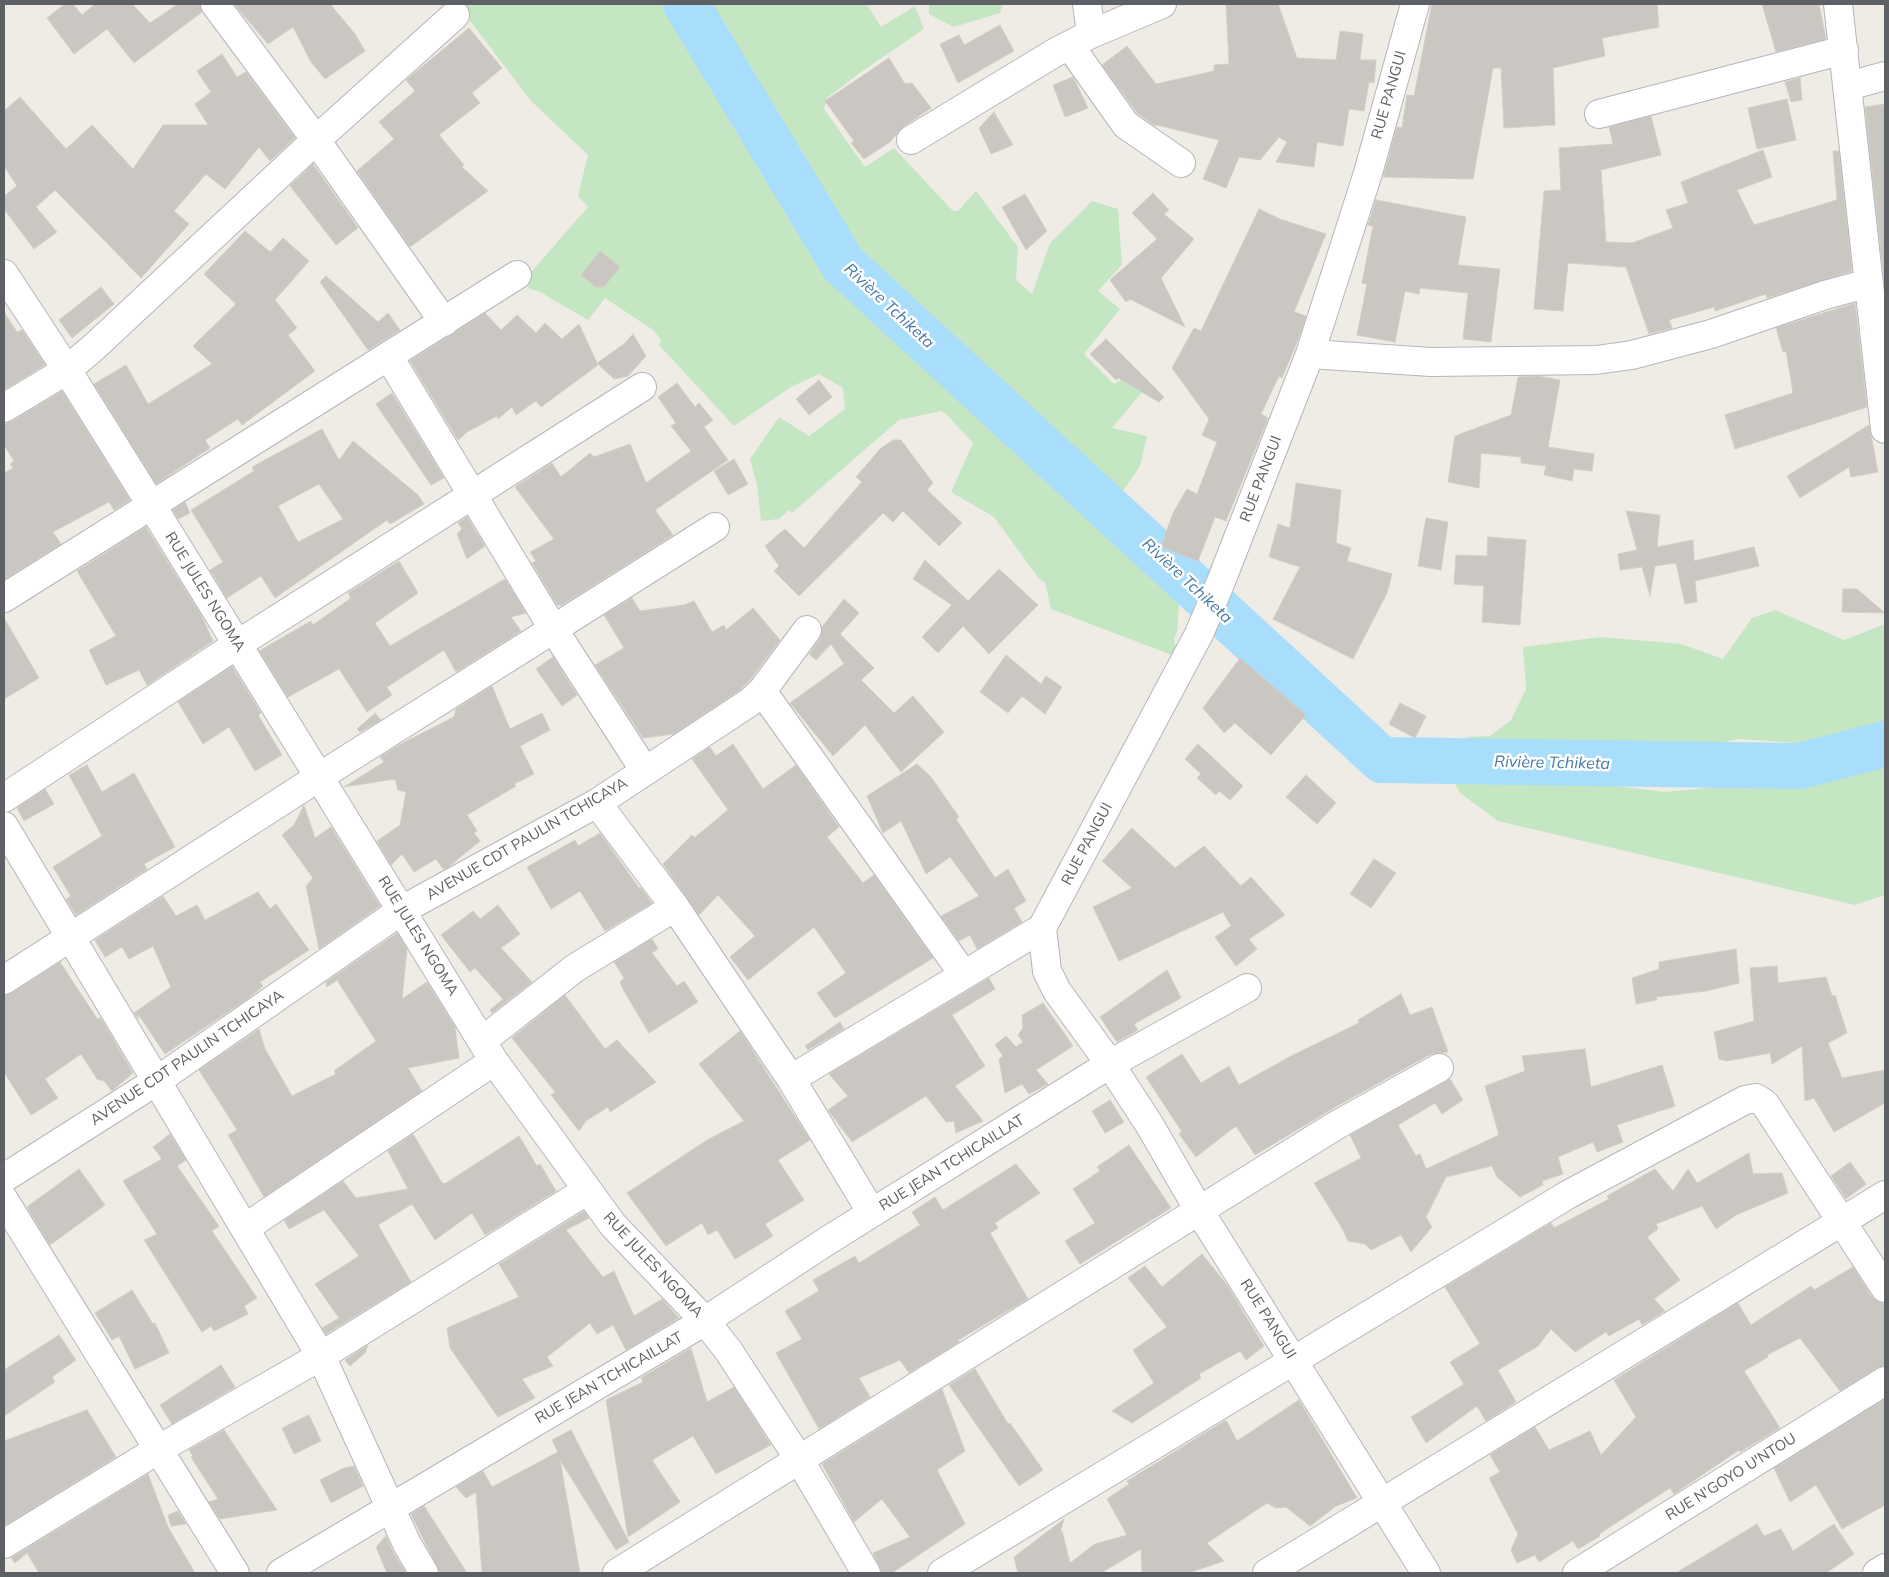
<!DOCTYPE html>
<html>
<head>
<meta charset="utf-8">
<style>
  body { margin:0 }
  #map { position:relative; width:1889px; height:1577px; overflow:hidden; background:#efece6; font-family:Mulish,sans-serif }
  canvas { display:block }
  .frame { position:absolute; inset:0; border:5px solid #5d6165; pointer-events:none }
</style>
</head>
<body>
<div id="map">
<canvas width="1889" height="1577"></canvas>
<div class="frame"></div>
</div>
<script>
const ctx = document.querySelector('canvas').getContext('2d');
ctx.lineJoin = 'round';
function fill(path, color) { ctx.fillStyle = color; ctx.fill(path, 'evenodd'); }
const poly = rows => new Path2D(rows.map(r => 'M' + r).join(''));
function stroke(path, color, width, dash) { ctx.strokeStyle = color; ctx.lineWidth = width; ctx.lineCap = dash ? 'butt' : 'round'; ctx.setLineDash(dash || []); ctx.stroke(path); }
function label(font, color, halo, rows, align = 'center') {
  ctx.font = font + ' Mulish,sans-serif'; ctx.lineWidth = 5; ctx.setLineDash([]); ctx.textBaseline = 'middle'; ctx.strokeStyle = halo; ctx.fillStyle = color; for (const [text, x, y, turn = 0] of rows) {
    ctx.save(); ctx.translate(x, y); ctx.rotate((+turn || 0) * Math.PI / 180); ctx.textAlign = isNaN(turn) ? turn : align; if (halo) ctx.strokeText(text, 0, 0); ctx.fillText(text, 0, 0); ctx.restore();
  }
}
const green = poly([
  [448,4,867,4,881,27,915,6,924,29,861,72,827,98,824,109,865,167,894,148,953,211,958,211,976,191,1018,247,1016,280,1032,294,1050,243,1092,201,1118,209,1122,265,1098,291,1120,309,1084,354,1114,384,1133,373,1143,391,1112,428,1147,436,1140,466,1113,506,1124,524,1180,596,1177,632,1174,638,1177,657,1051,609,1045,582,1040,580,994,517,951,492,973,443,945,413,941,411,899,420,792,513,789,510,779,519,761,521,757,485,750,459,779,417,809,436,845,409,843,388,819,374,791,387,734,426,659,345,661,340,653,330,605,298,588,320,540,292,528,288,531,272,588,207,578,196,588,155,531,101,471,22],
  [929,4,1003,4,1000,13,954,27,929,14],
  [1775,610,1844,640,1885,624,1885,729,1826,745,1739,739,1658,757,1488,747,1465,737,1490,736,1511,720,1526,689,1523,647,1601,637,1681,644,1723,659,1752,618],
  [1885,767,1885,895,1855,905,1498,821,1460,793,1452,778,1531,775,1664,792,1749,784,1799,789]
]);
const river = poly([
  [686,4,843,264,1382,760,1800,766,1885,744]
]);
const building = poly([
  [65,4,73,4,82,15,95,4,132,4,150,23,178,4,200,4,202,12,134,63,107,29,74,54,47,18,65,4],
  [234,4,330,4,355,34,365,51,325,79,311,62,293,27,268,44,234,4],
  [1226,4,1278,4,1297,58,1336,60,1340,31,1363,34,1360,60,1376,60,1374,83,1369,82,1364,111,1349,109,1343,146,1317,142,1314,167,1276,162,1287,142,1279,137,1260,160,1239,157,1226,188,1203,179,1219,140,1157,125,1155,126,1138,114,1102,65,1127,46,1156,84,1214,71,1214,65,1229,64,1226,4],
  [1432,4,1657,4,1659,27,1602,38,1605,56,1553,68,1555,125,1504,128,1501,68,1493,68,1473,179,1383,177,1397,127,1402,128,1407,95,1414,96,1432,4],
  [1762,4,1819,4,1826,39,1776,52,1762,4],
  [1000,25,1014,51,958,83,940,44,959,35,964,45,1000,25],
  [469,28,502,68,472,93,480,103,439,135,464,165,462,167,488,191,410,247,357,171,394,139,379,122,415,91,406,80,469,28],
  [222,54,237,77,246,72,295,138,270,161,259,147,225,189,206,174,174,211,189,224,141,278,55,190,36,207,57,232,34,249,4,209,4,196,17,186,4,166,4,111,20,97,66,149,92,125,133,169,163,125,208,125,195,104,211,92,197,71,222,54],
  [889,58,905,84,912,83,931,108,903,127,890,142,864,159,851,143,854,141,825,101,889,58],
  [1073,77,1088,108,1065,117,1053,85,1073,77],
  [1800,78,1802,100,1791,102,1785,82,1800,78],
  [1787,99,1796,140,1757,149,1748,108,1787,99],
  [1885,104,1885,289,1865,107,1885,104],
  [994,112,1013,145,991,154,979,128,994,112],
  [1651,116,1661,155,1601,170,1606,242,1632,243,1673,228,1666,210,1688,203,1681,182,1763,150,1772,177,1737,190,1754,225,1837,200,1833,151,1839,151,1852,271,1767,298,1766,294,1715,311,1714,307,1669,320,1672,328,1649,334,1626,267,1568,263,1563,311,1534,309,1544,191,1561,190,1559,148,1613,144,1609,127,1651,116],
  [313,164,358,228,336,245,290,186,313,164],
  [1153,193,1169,210,1164,214,1194,239,1161,278,1185,327,1130,299,1126,302,1110,280,1157,239,1132,213,1153,193],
  [1025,194,1047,231,1026,250,1002,207,1025,194],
  [1376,200,1466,217,1458,265,1500,269,1491,342,1463,339,1468,293,1420,288,1419,294,1405,291,1395,342,1357,335,1367,284,1362,283,1373,226,1368,225,1376,200],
  [1259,209,1280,219,1326,234,1294,312,1306,316,1300,335,1282,378,1279,376,1261,414,1268,418,1226,521,1215,517,1198,561,1161,547,1173,513,1187,489,1197,494,1217,442,1202,435,1209,419,1172,368,1194,328,1201,331,1259,209],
  [245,231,270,252,283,238,309,261,275,300,297,328,288,335,315,371,242,425,238,419,205,440,210,448,156,484,94,384,126,365,148,404,212,364,193,346,236,304,204,274,245,231],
  [600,251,620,267,604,287,596,287,581,275,600,251],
  [326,276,378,322,388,313,400,330,368,350,320,282,326,276],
  [101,287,114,304,72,338,59,320,101,287],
  [1855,303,1867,407,1735,449,1725,415,1793,393,1786,351,1783,352,1776,328,1855,303],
  [4,312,17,332,22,330,45,365,4,390,4,312],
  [485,313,501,330,517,315,536,333,545,323,562,339,579,324,598,365,541,407,536,401,516,415,512,407,498,419,497,416,467,432,458,440,410,361,485,313],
  [633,334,646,356,628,376,614,379,597,363,624,344,633,334],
  [1106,339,1164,397,1159,402,1118,378,1116,380,1090,354,1106,339],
  [1538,376,1560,380,1548,447,1594,454,1592,471,1574,469,1572,481,1544,475,1546,466,1521,463,1521,457,1481,453,1479,488,1448,482,1455,436,1511,415,1518,377,1538,376],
  [819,380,832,397,809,415,796,399,819,380],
  [677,383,695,407,699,403,713,420,704,427,728,460,655,510,673,535,562,605,557,605,532,563,536,561,530,552,554,539,515,487,552,463,561,477,590,453,594,457,630,444,646,483,691,451,671,426,676,423,658,397,677,383],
  [62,391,130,500,114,510,109,502,53,532,61,544,4,580,4,473,13,468,10,464,14,461,4,445,4,424,12,421,62,391],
  [392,393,444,478,431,485,376,404,392,393],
  [1869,425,1878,472,1851,477,1849,467,1800,498,1787,476,1869,425],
  [322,429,339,460,353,441,418,495,424,504,390,524,387,520,275,598,261,576,227,598,210,570,223,562,191,510,254,471,252,467,322,429],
  [319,484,343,519,298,542,278,506,319,484],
  [893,440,901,440,933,483,927,490,962,523,939,546,903,511,893,522,883,513,799,596,774,571,779,566,765,546,785,529,804,548,862,482,856,477,880,449,893,440],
  [734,459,748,484,728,495,714,471,734,459],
  [1296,483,1341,490,1336,543,1351,548,1347,561,1392,574,1387,593,1353,659,1273,619,1300,567,1269,557,1278,524,1290,528,1296,483],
  [185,502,190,513,178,519,173,510,185,502],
  [1626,511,1660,515,1657,547,1693,540,1694,561,1754,547,1759,566,1695,581,1697,602,1685,604,1676,563,1655,566,1650,596,1642,567,1620,570,1618,554,1637,550,1626,511],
  [467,517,485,546,467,559,457,534,462,529,458,523,467,517],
  [1426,518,1448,522,1441,570,1418,566,1426,518],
  [146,527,201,615,213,641,147,685,139,670,106,685,89,650,116,636,77,571,146,527],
  [1488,537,1526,540,1520,625,1482,622,1484,586,1454,584,1456,555,1487,556,1488,537],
  [925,560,968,601,999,569,1038,605,989,654,963,626,938,653,922,637,952,605,913,579,925,560],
  [399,561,418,593,375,623,390,646,505,579,526,613,511,617,521,631,456,672,444,650,387,687,392,695,367,712,339,669,288,697,259,651,311,621,313,625,351,598,348,593,399,561],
  [1843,589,1857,589,1885,613,1842,612,1843,589],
  [632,598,640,611,684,605,694,601,712,632,724,625,726,630,753,608,780,640,750,680,740,690,674,734,643,738,595,665,624,648,604,615,632,598],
  [844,599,859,613,840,634,874,668,861,680,894,713,913,696,944,732,901,772,865,725,833,756,790,703,844,664,831,644,816,660,809,654,820,639,822,627,844,599],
  [4,618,39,678,4,699,4,618],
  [1006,655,1041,684,1046,676,1062,687,1045,714,1022,696,1008,713,980,692,1006,655],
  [553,657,577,695,562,706,536,669,553,657],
  [1240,658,1306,715,1271,755,1235,723,1224,733,1203,708,1240,658],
  [232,666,261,713,258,715,282,755,255,771,229,727,203,744,178,702,232,666],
  [492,686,510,729,542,713,550,730,520,746,534,774,514,784,516,786,467,815,477,831,474,833,480,841,447,868,443,869,436,859,414,872,402,854,391,865,377,841,400,825,406,792,398,790,395,779,344,787,384,762,380,757,401,744,454,717,456,709,492,686],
  [1400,703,1426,716,1415,738,1389,724,1400,703],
  [375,713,381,720,360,732,357,729,375,713],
  [733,744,763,789,796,765,839,827,827,837,863,883,874,875,933,958,835,1018,817,993,846,973,814,927,748,980,730,957,755,936,718,895,699,915,663,864,692,835,694,838,728,810,692,759,710,747,716,756,733,744],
  [1198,744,1243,786,1230,800,1219,791,1216,795,1197,778,1201,774,1185,759,1198,744],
  [917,764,931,777,959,817,956,819,995,878,1008,869,1026,901,1014,908,1022,922,977,949,970,935,959,941,941,916,979,896,950,857,926,874,901,821,883,833,867,796,917,764],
  [87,765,102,792,134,773,175,847,144,864,147,869,76,915,66,899,71,896,53,867,102,836,69,775,87,765],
  [1306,775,1336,803,1317,824,1286,797,1306,775],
  [45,789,54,804,24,821,17,808,45,789],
  [304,805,315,838,331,827,380,906,319,949,306,886,313,878,282,835,294,825,304,805],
  [1132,828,1175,868,1204,846,1241,886,1251,877,1285,915,1249,939,1257,949,1236,966,1215,937,1231,926,1223,912,1119,961,1093,907,1132,888,1102,861,1132,828],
  [600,833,639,888,640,887,652,903,605,931,580,891,551,909,527,867,575,840,578,846,600,833],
  [1374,859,1396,873,1371,908,1350,894,1374,859],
  [258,892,270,909,276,904,309,950,260,982,263,986,249,998,165,1054,138,1014,138,1019,134,1013,171,987,153,946,129,959,122,947,105,957,95,940,163,896,176,916,197,905,205,920,258,892],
  [498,905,520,934,501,948,532,982,492,1013,490,1010,503,999,475,968,470,972,441,935,473,911,480,919,498,905],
  [397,933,407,949,402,999,427,982,455,1027,459,1058,408,1068,422,1091,264,1197,228,1135,237,1130,199,1070,259,1029,265,1049,292,1096,336,1074,334,1071,376,1041,337,980,327,987,326,982,397,933],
  [652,939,658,949,652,953,677,986,684,981,698,1002,649,1033,624,991,620,982,624,978,614,962,652,939],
  [1736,949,1739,983,1706,991,1656,997,1657,1000,1636,1004,1632,978,1659,969,1659,962,1736,949],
  [60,962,98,1020,100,1017,133,1073,112,1091,104,1081,97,1079,81,1054,45,1079,58,1098,31,1115,4,1072,4,995,12,993,60,962],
  [1777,966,1778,983,1826,977,1832,996,1835,995,1847,1033,1828,1043,1842,1078,1885,1070,1885,1103,1834,1132,1814,1098,1805,1101,1802,1046,1772,1064,1770,1053,1727,1061,1719,1059,1714,1032,1754,1021,1750,968,1777,966],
  [1167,970,1181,998,1134,1024,1138,1030,1117,1042,1100,1017,1167,970],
  [989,978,995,989,952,1015,985,1066,955,1086,983,1121,956,1133,954,1121,946,1122,926,1096,852,1142,828,1110,848,1096,829,1074,989,978],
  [1401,994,1410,1015,1432,1007,1448,1052,1431,1054,1337,1106,1255,1155,1236,1126,1196,1157,1179,1134,1182,1132,1146,1077,1182,1054,1201,1083,1229,1066,1239,1085,1291,1056,1359,1023,1358,1020,1401,994],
  [565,995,605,1049,617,1040,656,1082,610,1112,608,1107,586,1121,579,1131,551,1095,555,1092,512,1038,565,995],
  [1043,1003,1073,1046,1036,1070,1048,1084,1029,1094,1022,1084,1005,1093,999,1059,1003,1056,995,1045,1006,1036,1016,1047,1023,1042,1018,1035,1023,1028,1022,1015,1043,1003],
  [840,1022,844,1029,808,1050,805,1046,840,1022],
  [740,1031,810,1140,778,1160,804,1200,765,1224,773,1236,735,1259,717,1230,708,1235,702,1223,666,1246,627,1193,707,1140,744,1121,699,1064,740,1031],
  [1585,1049,1591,1087,1662,1065,1675,1106,1617,1125,1623,1142,1597,1152,1593,1142,1558,1157,1563,1174,1542,1181,1543,1185,1520,1197,1497,1177,1492,1166,1446,1177,1426,1217,1432,1227,1411,1252,1401,1235,1371,1250,1365,1244,1348,1241,1342,1228,1314,1183,1361,1158,1350,1135,1450,1079,1463,1100,1442,1114,1435,1103,1398,1125,1416,1156,1420,1154,1426,1169,1499,1135,1485,1086,1525,1071,1522,1056,1585,1049],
  [1110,1100,1124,1122,1105,1133,1092,1111,1110,1100],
  [170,1134,186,1160,177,1166,219,1226,212,1231,257,1298,244,1306,248,1314,214,1331,211,1326,202,1332,144,1240,157,1234,123,1181,162,1159,153,1147,170,1134],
  [413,1134,442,1183,445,1183,443,1185,519,1136,537,1166,540,1164,556,1191,485,1235,472,1213,435,1240,412,1204,378,1225,411,1282,326,1334,322,1328,339,1318,315,1284,359,1256,324,1210,289,1229,284,1220,343,1181,356,1198,408,1189,388,1151,413,1134],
  [1129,1145,1171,1208,1080,1264,1065,1241,1095,1223,1073,1189,1100,1171,1097,1167,1129,1145],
  [1749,1153,1753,1174,1782,1173,1788,1193,1736,1215,1716,1229,1702,1206,1656,1224,1658,1229,1647,1237,1680,1280,1654,1299,1665,1311,1642,1325,1639,1319,1609,1336,1606,1332,1575,1352,1551,1329,1538,1346,1498,1370,1516,1402,1486,1421,1477,1406,1426,1443,1411,1417,1464,1384,1450,1362,1480,1344,1445,1287,1551,1223,1554,1228,1609,1199,1607,1196,1655,1169,1673,1191,1688,1169,1697,1183,1749,1153],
  [1850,1162,1866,1184,1846,1199,1831,1176,1850,1162],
  [1016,1164,1040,1193,995,1223,998,1228,990,1233,1028,1299,958,1340,959,1342,909,1373,900,1360,859,1378,870,1397,819,1429,776,1353,802,1339,785,1311,819,1291,813,1280,855,1256,859,1263,920,1225,912,1212,935,1197,943,1210,1016,1164],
  [79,1169,105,1205,50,1245,27,1207,79,1169],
  [584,1211,589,1218,566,1230,603,1277,614,1271,634,1316,662,1299,679,1318,626,1350,613,1325,597,1334,590,1323,547,1357,553,1366,522,1379,535,1398,498,1417,450,1348,447,1328,519,1297,499,1264,584,1211],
  [1202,1254,1227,1285,1264,1346,1246,1360,1240,1351,1199,1374,1201,1378,1132,1423,1112,1411,1154,1383,1133,1350,1167,1327,1128,1278,1145,1266,1162,1287,1202,1254],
  [1853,1267,1872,1297,1878,1302,1885,1304,1885,1366,1877,1368,1840,1391,1800,1338,1767,1355,1768,1357,1744,1371,1780,1428,1740,1452,1739,1450,1674,1494,1670,1488,1599,1534,1600,1536,1578,1549,1573,1541,1539,1562,1535,1555,1517,1563,1511,1550,1518,1534,1489,1478,1500,1472,1490,1455,1535,1427,1549,1450,1590,1431,1601,1455,1636,1417,1614,1380,1738,1303,1751,1325,1811,1286,1814,1290,1853,1267],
  [132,1290,153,1324,155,1323,169,1353,135,1369,119,1336,112,1340,95,1313,132,1290],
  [59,1335,76,1360,52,1377,55,1382,4,1416,4,1370,59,1335],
  [368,1345,365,1353,350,1366,345,1360,368,1345],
  [691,1348,707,1402,734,1387,771,1445,716,1474,693,1436,652,1460,680,1502,628,1537,606,1400,643,1382,641,1378,691,1348],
  [221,1365,235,1387,172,1424,160,1405,221,1365],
  [975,1369,1008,1424,1010,1423,1043,1470,1019,1486,949,1385,975,1369],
  [942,1389,965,1451,937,1470,965,1524,892,1573,882,1573,873,1553,910,1537,882,1499,854,1522,822,1464,942,1389],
  [1885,1399,1885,1505,1842,1529,1816,1485,1790,1502,1774,1468,1885,1399],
  [1299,1400,1357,1498,1336,1506,1310,1526,1286,1507,1276,1508,1267,1503,1207,1543,1224,1561,1188,1573,1142,1573,1141,1549,1101,1573,1018,1573,1014,1557,1064,1519,1060,1533,1062,1531,1070,1563,1095,1544,1127,1535,1107,1499,1129,1484,1127,1481,1226,1420,1237,1441,1299,1400],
  [87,1410,116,1457,4,1526,4,1441,87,1410],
  [309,1415,321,1441,294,1454,282,1428,309,1415],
  [224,1430,277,1510,220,1519,209,1502,218,1499,191,1457,193,1456,189,1450,224,1430],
  [571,1430,629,1542,616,1550,560,1460,580,1573,482,1573,476,1492,466,1498,456,1487,483,1471,492,1487,558,1452,552,1440,571,1430],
  [354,1466,363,1486,331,1503,320,1480,344,1468,354,1466],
  [148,1474,168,1527,195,1573,39,1573,27,1553,15,1563,11,1558,148,1474],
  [424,1506,467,1573,440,1573,411,1514,424,1506],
  [178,1511,186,1524,171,1526,168,1515,178,1511],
  [1757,1524,1764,1536,1781,1529,1793,1551,1834,1524,1854,1554,1826,1573,1676,1573,1757,1524],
  [386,1536,393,1552,406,1573,387,1573,376,1547,386,1536]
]);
const minor = poly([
  [215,4,316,140,444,322],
  [1087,4,1091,34],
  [1838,4,1885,429],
  [1070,46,1126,125,1181,163],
  [1848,86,1885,76],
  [1599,114,1844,50],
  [911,140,1056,52,1091,34,1162,4],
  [4,274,67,370,152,506,494,1061,613,1225,705,1321,728,1350,799,1459,866,1573],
  [1310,354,1431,362,1596,360,1632,355,1711,334,1825,295,1869,283],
  [389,357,554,630,645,771],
  [4,408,67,370,94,347,316,140,455,15],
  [4,598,517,275],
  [762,691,964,975],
  [4,798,238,644,642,387],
  [597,803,675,907,791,1079,872,1213],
  [4,826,321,1356,407,1544,424,1573],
  [1042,928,1199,634,1220,584,1310,354,1368,173,1415,4],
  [1042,928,1047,971,1057,991,1110,1064,1149,1124,1200,1212,1426,1573],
  [4,980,319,777,715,527],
  [482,1041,575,968,675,907],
  [791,1079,1042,928],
  [4,1178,158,1080,402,910,597,803,750,702,762,691,807,630],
  [4,1200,235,1573],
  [245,1228,494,1061],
  [4,1544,159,1449,321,1356,586,1191],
  [281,1573,705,1321,827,1241,1110,1064,1247,988],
  [617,1573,1335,1126,1439,1068],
  [942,1573,1569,1194,1745,1100,1756,1098,1765,1104,1885,1288],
  [1267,1573,1885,1195],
  [1577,1573,1885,1381],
  [1877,1573,1885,1568]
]);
const streetNames = [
  ["RUE PANGUI",1389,95,-74],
  ["RUE PANGUI",1261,479,-69],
  ["RUE JULES NGOMA",205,592,58],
  ["AVENUE CDT PAULIN TCHICAYA",527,839,-30],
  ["RUE PANGUI",1087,844,-62],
  ["RUE JULES NGOMA",418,936,58],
  ["AVENUE CDT PAULIN TCHICAYA",187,1058,-34],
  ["RUE JEAN TCHICAILLAT",952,1163,-32],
  ["RUE JULES NGOMA",653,1265,47],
  ["RUE PANGUI",1268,1319,58],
  ["RUE JEAN TCHICAILLAT",609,1378,-30],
  ["RUE N'GOYO U'NTOU",1731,1477,-32]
];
const waterNames = [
  ["Rivière Tchiketa",889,306,43],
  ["Rivière Tchiketa",1187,581,43],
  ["Rivière Tchiketa",1552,763,1]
];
fill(green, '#c5e6c3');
stroke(river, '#a8ddfc', 46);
fill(building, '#cac7c2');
stroke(building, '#d4cec4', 1);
stroke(minor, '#b3b6ba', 30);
stroke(minor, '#fff', 28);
label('15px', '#5d6165', '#fff', streetNames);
label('italic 16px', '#4279a6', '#fff', waterNames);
</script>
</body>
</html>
